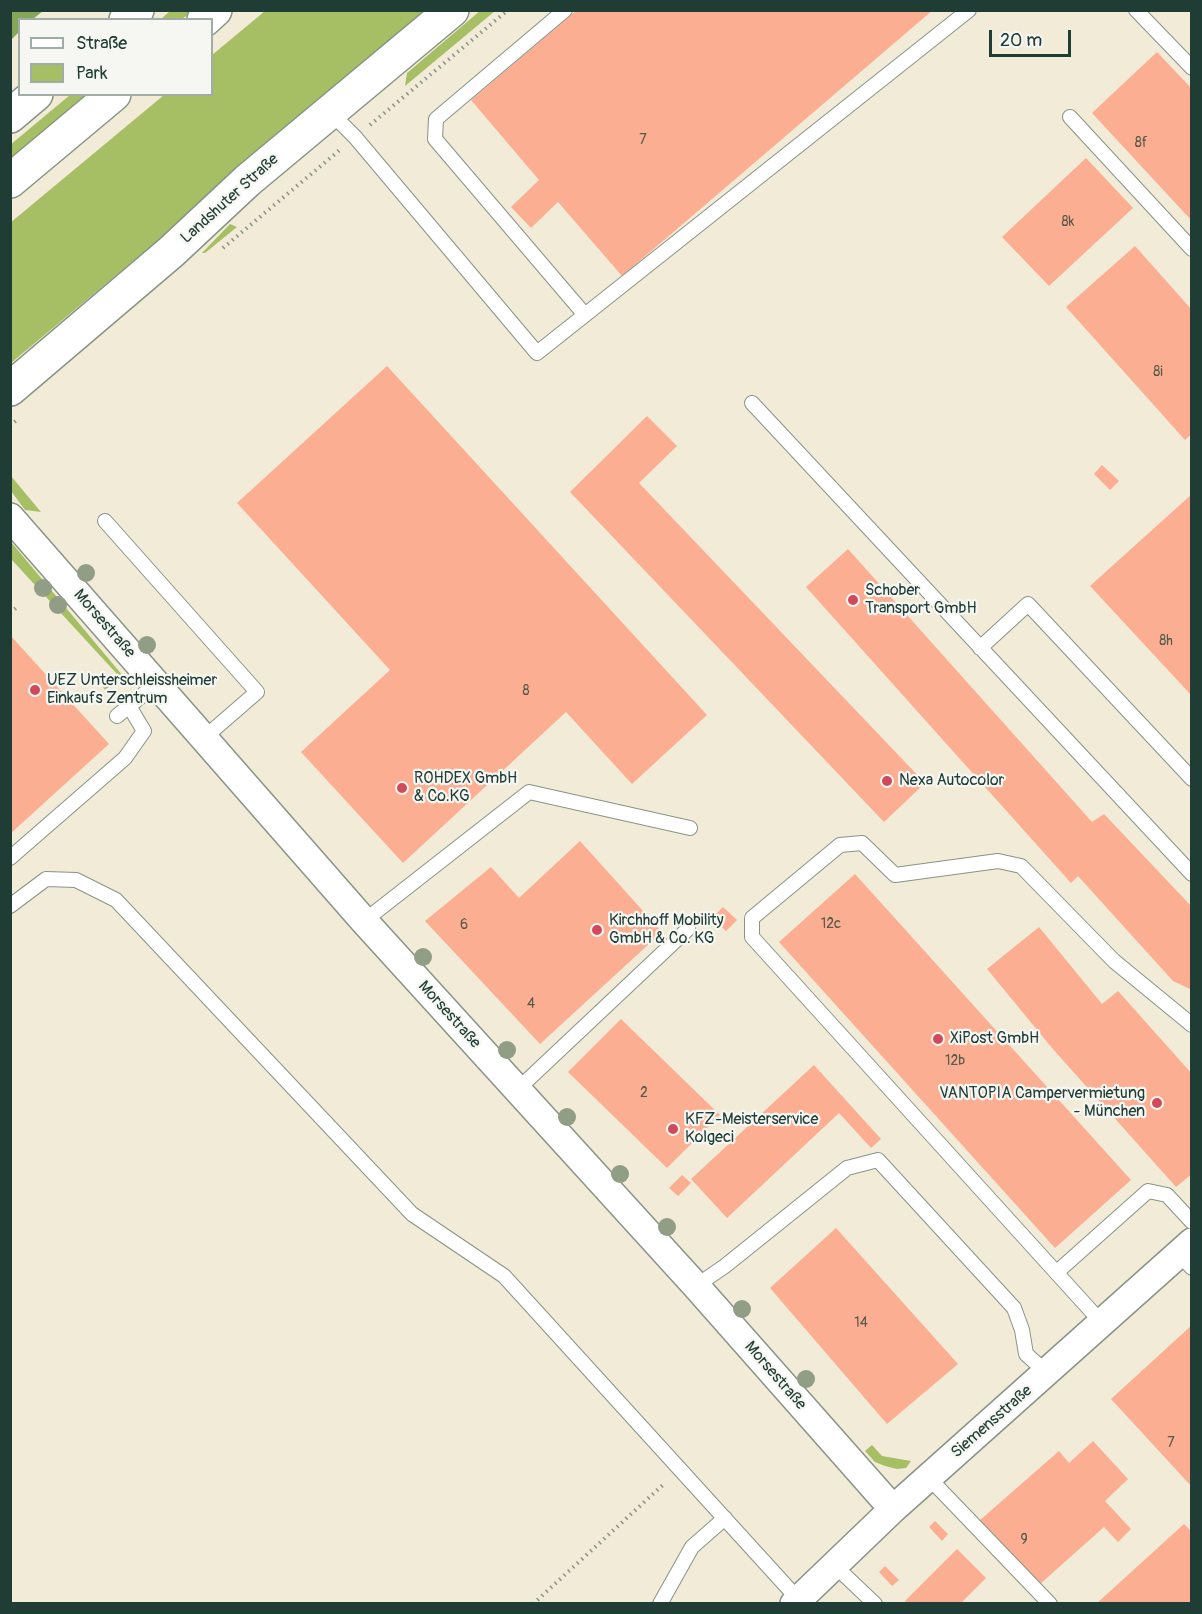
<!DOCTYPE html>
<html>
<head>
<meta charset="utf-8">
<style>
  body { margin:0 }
  #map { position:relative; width:1202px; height:1614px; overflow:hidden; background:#f2ebd8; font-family:Pangolin,sans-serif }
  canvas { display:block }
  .frame { position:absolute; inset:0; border:12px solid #1f3d34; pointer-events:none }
  .legend { position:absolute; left:18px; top:18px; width:195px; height:78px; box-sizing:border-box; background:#f6f6f2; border:2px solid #a0aca6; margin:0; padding:8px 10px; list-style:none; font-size:18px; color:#1f3d34 }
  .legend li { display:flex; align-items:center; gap:12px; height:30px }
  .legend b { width:30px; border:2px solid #a0aca6 }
  .scale { position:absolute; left:989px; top:30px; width:82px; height:27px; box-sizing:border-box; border:3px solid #1f3d34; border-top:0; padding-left:8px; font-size:18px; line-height:21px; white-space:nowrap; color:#1f3d34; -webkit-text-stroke:4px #f6f6f2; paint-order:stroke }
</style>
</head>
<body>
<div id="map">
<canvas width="1202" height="1614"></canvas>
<div class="frame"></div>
<ul class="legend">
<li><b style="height:8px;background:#fff"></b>Straße</li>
<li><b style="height:16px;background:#a7bf64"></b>Park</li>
</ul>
<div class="scale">20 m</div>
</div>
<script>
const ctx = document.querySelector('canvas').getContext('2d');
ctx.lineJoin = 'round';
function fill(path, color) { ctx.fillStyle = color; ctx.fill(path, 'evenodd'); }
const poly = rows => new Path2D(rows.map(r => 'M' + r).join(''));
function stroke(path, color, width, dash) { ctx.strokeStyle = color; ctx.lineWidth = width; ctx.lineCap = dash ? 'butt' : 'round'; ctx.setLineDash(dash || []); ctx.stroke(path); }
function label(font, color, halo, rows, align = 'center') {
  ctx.font = font + ' Pangolin,sans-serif'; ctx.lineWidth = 4.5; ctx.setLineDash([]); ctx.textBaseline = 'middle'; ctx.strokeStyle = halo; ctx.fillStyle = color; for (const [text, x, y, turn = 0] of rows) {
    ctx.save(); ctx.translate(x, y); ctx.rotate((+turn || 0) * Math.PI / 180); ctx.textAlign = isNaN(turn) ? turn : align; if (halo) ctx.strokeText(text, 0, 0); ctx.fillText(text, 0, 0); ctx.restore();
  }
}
const green = poly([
  [481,10,495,11,405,86,407,73],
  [170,11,193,11,182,19,160,20],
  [265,11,432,11,11,363,10,223,164,95,212,94,212,55],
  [70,95,93,95,11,163,10,145],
  [230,224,237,227,205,253,202,253],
  [11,476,41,512,25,510,11,491],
  [11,542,123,676,105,690,103,687,117,674,11,559],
  [872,1445,882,1456,911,1461,906,1468,897,1469,885,1466,875,1462,865,1451]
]);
const forest = poly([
  [11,10,43,10,43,11,33,19,20,20,19,32,11,40]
]);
const building = poly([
  [577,10,933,10,622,276,558,202,531,228,511,207,539,180,471,100],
  [1157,52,1192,89,1192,221,1092,113],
  [1086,158,1133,208,1049,286,1002,237],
  [1135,246,1192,310,1192,434,1185,440,1066,307],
  [387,366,707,715,632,784,566,712,403,863,301,752,390,670,237,503],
  [647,416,677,446,639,483,925,783,884,822,570,492],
  [1102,465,1119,481,1110,490,1094,474],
  [1192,494,1192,696,1090,586],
  [848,549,1092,822,1104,814,1192,907,1192,990,1173,981,1078,876,1071,883,806,587],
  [10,635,109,744,10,834],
  [580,841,662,932,540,1044,425,921,491,867,519,898],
  [855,874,1131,1180,1055,1248,779,942],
  [723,907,737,920,726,931,712,918],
  [1039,927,1102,1004,1118,991,1192,1074,1192,1174,1176,1187,1052,1048,987,969],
  [621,1019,720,1115,667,1168,568,1072],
  [814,1065,881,1139,871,1148,839,1113,727,1218,691,1179],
  [682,1175,691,1183,678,1196,669,1188],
  [836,1228,958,1364,887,1424,770,1288],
  [1192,1325,1192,1487,1111,1399],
  [1093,1441,1128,1479,1105,1501,1131,1529,1118,1542,1104,1527,1039,1585,979,1521,1059,1451,1069,1463],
  [935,1521,948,1534,942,1541,929,1527],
  [1184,1524,1192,1532,1192,1604,1096,1604],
  [957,1549,986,1578,960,1604,908,1604,905,1601],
  [885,1566,899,1580,892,1586,879,1572]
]);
const path = poly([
  [370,125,508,10],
  [223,248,341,149],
  [10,426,19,418],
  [10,613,16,608],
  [533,1604,665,1483]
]);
const service = poly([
  [565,10,436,119,435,139,585,315],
  [1136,10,1192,68],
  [330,112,355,137,537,353,969,10],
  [1070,117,1192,249],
  [752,403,1192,874],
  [105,521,257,692,204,738],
  [980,648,1028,604,1192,779],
  [117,716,156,684],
  [10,858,125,758,144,731,129,706],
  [10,906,46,879,76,880,116,900,412,1214,504,1276,798,1599],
  [364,921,529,792,690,828],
  [517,1090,688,929],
  [1179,1254,1192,1268],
  [1057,1272,1148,1191,1167,1195,1192,1222],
  [696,1286,725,1266,847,1168,878,1160,1014,1308,1022,1330,1026,1354,1047,1373],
  [1102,1323,752,937,752,918,840,845,862,843,895,875,998,861,1021,866,1114,961,1192,1025],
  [929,1478,1050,1604],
  [834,1565,875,1604],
  [660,1604,692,1547,725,1518]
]);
const minor = poly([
  [10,517,364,921,696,1286,893,1509],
  [794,1604,893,1509,1192,1242]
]);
const secondary = poly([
  [10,389,171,252,247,181,452,10]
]);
const motorway = poly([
  [126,20,137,10],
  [204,20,215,10],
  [10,116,36,94],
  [10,181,114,94]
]);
const trees = [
  [86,573],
  [43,588],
  [58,605],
  [147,645],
  [423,957],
  [507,1050],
  [567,1117],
  [620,1174],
  [667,1227],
  [742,1309],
  [806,1379]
];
const markers = [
  [853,600,6,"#d1495b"],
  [35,690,6,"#d1495b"],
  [887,781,6,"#d1495b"],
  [402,788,6,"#d1495b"],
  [597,930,6,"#d1495b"],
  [938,1039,6,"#d1495b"],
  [1157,1103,6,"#d1495b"],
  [673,1129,6,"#d1495b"]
];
const numberNames = [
  ["7",643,140],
  ["8f",1141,143],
  ["8k",1068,222],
  ["8i",1158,372],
  ["8h",1166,641],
  ["8",526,691],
  ["12c",831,924],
  ["6",464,925],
  ["4",531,1004],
  ["12b",955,1061],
  ["2",644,1093],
  ["14",861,1323],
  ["7",1171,1443],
  ["9",1024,1540]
];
const streetNames = [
  ["Landshuter Straße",230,199,-42],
  ["Morsestraße",104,624,49],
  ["Morsestraße",449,1015,48],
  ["Morsestraße",775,1376,49],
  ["Siemensstraße",992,1422,-41]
];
const poiNames = [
  ["Schober",865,591],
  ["Transport GmbH",865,609],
  ["UEZ Unterschleissheimer",47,681],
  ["Einkaufs Zentrum",47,699],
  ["ROHDEX GmbH",414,779],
  ["& Co.KG",414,797],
  ["Nexa Autocolor",899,781],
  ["Kirchhoff Mobility",609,921],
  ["GmbH & Co. KG",609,939],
  ["XiPost GmbH",950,1039],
  ["VANTOPIA Campervermietung",1145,1094,"right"],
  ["- München",1145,1112,"right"],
  ["KFZ-Meisterservice",685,1120],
  ["Kolgeci",685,1138]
];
fill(green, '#a7bf64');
fill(forest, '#85a65a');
fill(building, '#fbae91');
stroke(service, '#889486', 16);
stroke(minor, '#889486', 30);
stroke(secondary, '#889486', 36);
stroke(motorway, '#889486', 36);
stroke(path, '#889486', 4, [1.5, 4.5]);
stroke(service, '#fff', 14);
stroke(minor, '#fff', 27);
stroke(secondary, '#fff', 33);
stroke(motorway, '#fff', 33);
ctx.fillStyle = '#919d84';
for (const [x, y] of trees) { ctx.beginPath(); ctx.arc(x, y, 9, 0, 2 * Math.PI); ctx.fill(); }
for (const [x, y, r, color] of markers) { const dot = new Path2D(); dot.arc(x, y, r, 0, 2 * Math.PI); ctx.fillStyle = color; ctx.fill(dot); stroke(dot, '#f6f6f2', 2); }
label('14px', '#56594b', null, numberNames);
label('16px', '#1f3d34', '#f6f6f2', streetNames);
label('16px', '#1f3d34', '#f6f6f2', poiNames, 'left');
</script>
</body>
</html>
